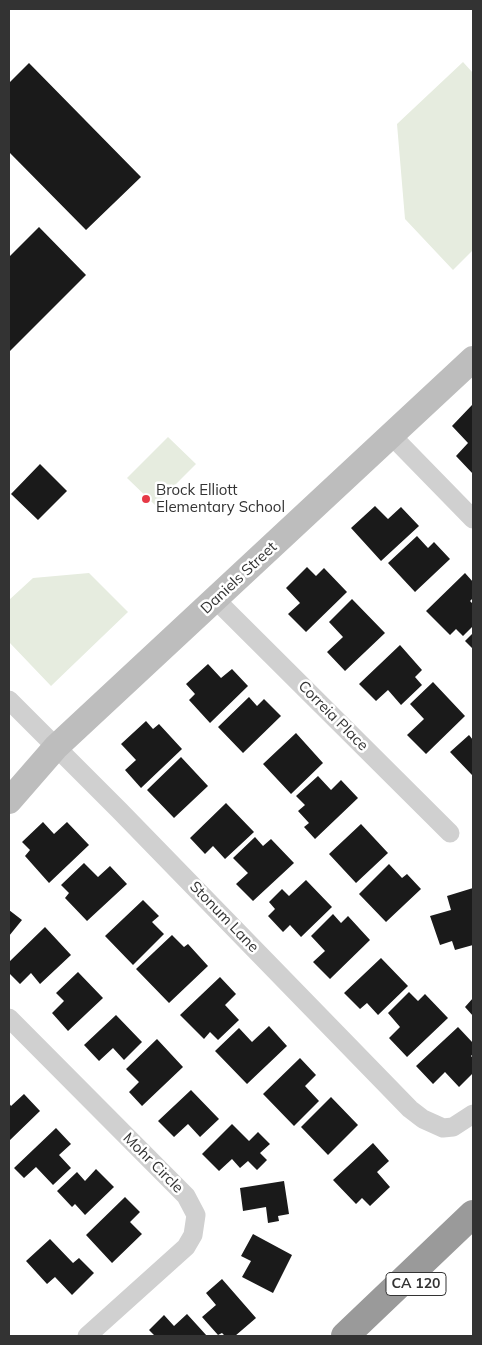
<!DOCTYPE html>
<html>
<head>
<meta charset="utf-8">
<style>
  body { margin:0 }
  #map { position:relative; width:482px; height:1345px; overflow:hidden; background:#fff; font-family:Mulish,sans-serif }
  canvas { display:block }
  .frame { position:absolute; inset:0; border:10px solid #333; pointer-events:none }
</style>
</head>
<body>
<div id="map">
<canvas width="482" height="1345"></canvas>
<div class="frame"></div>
</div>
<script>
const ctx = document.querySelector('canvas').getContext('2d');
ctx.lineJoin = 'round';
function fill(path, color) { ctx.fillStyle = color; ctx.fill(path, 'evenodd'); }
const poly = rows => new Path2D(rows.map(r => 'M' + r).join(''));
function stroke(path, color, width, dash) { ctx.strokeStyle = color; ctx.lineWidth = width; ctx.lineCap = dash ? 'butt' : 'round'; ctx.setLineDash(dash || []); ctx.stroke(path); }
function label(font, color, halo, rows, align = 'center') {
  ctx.font = font + ' Mulish,sans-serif'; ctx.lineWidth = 5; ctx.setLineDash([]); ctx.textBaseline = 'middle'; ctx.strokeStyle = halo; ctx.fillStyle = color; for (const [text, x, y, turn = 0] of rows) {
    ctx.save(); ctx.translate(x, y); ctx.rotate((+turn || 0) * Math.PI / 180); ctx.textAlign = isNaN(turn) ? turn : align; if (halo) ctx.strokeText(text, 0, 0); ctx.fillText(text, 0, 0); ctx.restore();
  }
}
const green = poly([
  [463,62,473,73,473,250,453,270,405,219,397,124],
  [168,437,196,464,155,505,127,478],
  [89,573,128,612,51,686,9,642,9,600,33,578]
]);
const building = poly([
  [29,63,141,177,86,230,9,152,9,83],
  [39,227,86,275,9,352,9,257],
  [472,405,473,406,473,474,456,456,468,443,452,426],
  [40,464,67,491,38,520,11,494],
  [375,506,388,519,401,507,419,526,381,561,351,528],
  [417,536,428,548,434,542,450,559,415,592,388,563],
  [307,567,316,576,324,568,347,592,306,632,288,614,300,603,286,588],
  [465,573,473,582,473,598,470,601,473,604,473,626,463,636,456,629,450,635,426,611],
  [352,599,385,633,345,671,327,652,343,637,329,622],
  [473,633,473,649,465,641],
  [400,645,422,670,415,677,422,685,401,705,388,690,376,701,359,684],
  [208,664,221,678,232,669,248,686,210,723,189,700,195,694,186,684],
  [433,682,465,716,426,754,407,735,424,719,410,704],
  [249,697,257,706,264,699,281,716,243,753,218,727],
  [146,721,153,729,159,724,182,749,141,788,125,770,136,760,121,744],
  [296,733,323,763,291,794,263,764],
  [469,735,473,740,473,774,472,775,450,752],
  [181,757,208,786,174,818,147,790],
  [318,776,331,790,341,780,358,798,315,839,304,827,309,823,298,811,305,805,296,796],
  [226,803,254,832,225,859,213,846,205,854,190,838],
  [43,822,54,834,67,822,89,845,49,883,25,856,30,850,22,842],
  [361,824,388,853,356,883,329,854],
  [255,837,263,846,271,839,294,863,253,901,236,884,248,873,233,858],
  [84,863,98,877,110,866,127,884,87,921,65,898,69,893,61,885],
  [389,864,402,878,407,874,421,889,386,922,359,894],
  [306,880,332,907,301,937,290,925,283,932,268,916,275,909,269,902,282,889,289,896],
  [473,888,473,945,455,950,452,941,440,945,430,916,451,910,447,896],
  [143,900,159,916,152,922,164,934,133,965,105,936],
  [9,910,22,920,9,936],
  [333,914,341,923,348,916,370,940,330,979,313,962,325,951,311,936],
  [45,927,71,955,40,984,31,973,20,984,9,973,9,962],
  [172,935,184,947,188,944,208,966,169,1003,136,969],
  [381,958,408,986,378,1015,367,1003,360,1009,344,993],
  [78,972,103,998,68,1031,52,1013,64,1001,56,993],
  [220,977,236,994,225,1005,239,1020,218,1040,210,1032,204,1039,180,1015],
  [409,992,418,1001,425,994,448,1018,407,1057,389,1038,400,1027,388,1013],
  [473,998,473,1016,465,1007],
  [116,1015,142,1042,124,1060,113,1048,99,1061,84,1045],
  [269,1026,287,1046,247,1084,215,1051,239,1028,252,1042],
  [458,1027,473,1043,473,1054,471,1056,473,1058,473,1073,459,1087,445,1072,433,1084,416,1066],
  [157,1039,183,1067,142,1106,129,1092,139,1082,126,1069],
  [300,1058,316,1075,305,1086,319,1101,294,1126,263,1094],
  [191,1090,219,1119,200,1137,188,1124,174,1137,158,1121],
  [24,1094,40,1111,9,1141,9,1103,11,1106],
  [331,1097,358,1125,328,1155,301,1127],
  [232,1124,249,1141,258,1132,270,1144,260,1153,267,1160,257,1170,248,1161,240,1168,232,1159,219,1171,202,1154],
  [56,1128,71,1144,59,1155,71,1168,53,1185,36,1167,24,1178,14,1168],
  [373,1143,389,1161,377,1172,390,1187,370,1206,362,1198,356,1204,333,1180],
  [96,1169,114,1187,85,1215,75,1204,72,1207,57,1191,77,1172,85,1181],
  [284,1181,289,1214,278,1216,279,1221,268,1223,266,1207,243,1211,240,1188],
  [125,1197,140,1212,130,1222,142,1234,112,1263,86,1235],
  [253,1234,292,1255,273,1293,242,1277,251,1261,241,1256],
  [50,1239,73,1263,79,1258,94,1273,72,1295,55,1277,47,1284,26,1261],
  [222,1279,256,1318,235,1336,225,1336,222,1333,218,1335,202,1317,216,1305,206,1293],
  [187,1314,207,1336,155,1336,149,1330,164,1315,174,1326]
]);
const street = poly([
  [391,435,473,519],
  [216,600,450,833],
  [9,700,119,810,410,1109,423,1119,443,1128,453,1127,473,1114],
  [9,1018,186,1196,196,1215,193,1235,186,1247,87,1336]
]);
const secondary = poly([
  [9,801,56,747,473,359]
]);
const highway = poly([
  [345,1336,473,1214]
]);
const markers = [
  [146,499,5,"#e63946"]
];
const shields = [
  [416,1284,60]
];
const shieldNames = [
  ["CA 120",416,1284]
];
const poiNames = [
  ["Brock Elliott",156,490],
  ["Elementary School",156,507]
];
const streetNames = [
  ["Daniels Street",239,578,-43],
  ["Correia Place",333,716,45],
  ["Stonum Lane",224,917,46],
  ["Mohr Circle",153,1163,45]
];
fill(green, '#e6ecdf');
fill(building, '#1a1a1a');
stroke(street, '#d0d0d0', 19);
stroke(secondary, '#bdbdbd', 26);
stroke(highway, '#9a9a9a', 28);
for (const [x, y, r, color] of markers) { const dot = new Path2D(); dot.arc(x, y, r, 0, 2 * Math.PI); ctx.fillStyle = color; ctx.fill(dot); stroke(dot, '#fff', 2); }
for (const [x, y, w] of shields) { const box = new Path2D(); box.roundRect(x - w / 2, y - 11.5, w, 23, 4); ctx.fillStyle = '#fff'; ctx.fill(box); stroke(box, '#333', 1); }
label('bold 14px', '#333', null, shieldNames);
label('15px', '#333', '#fff', poiNames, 'left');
label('15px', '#333', '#fff', streetNames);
</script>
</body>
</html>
